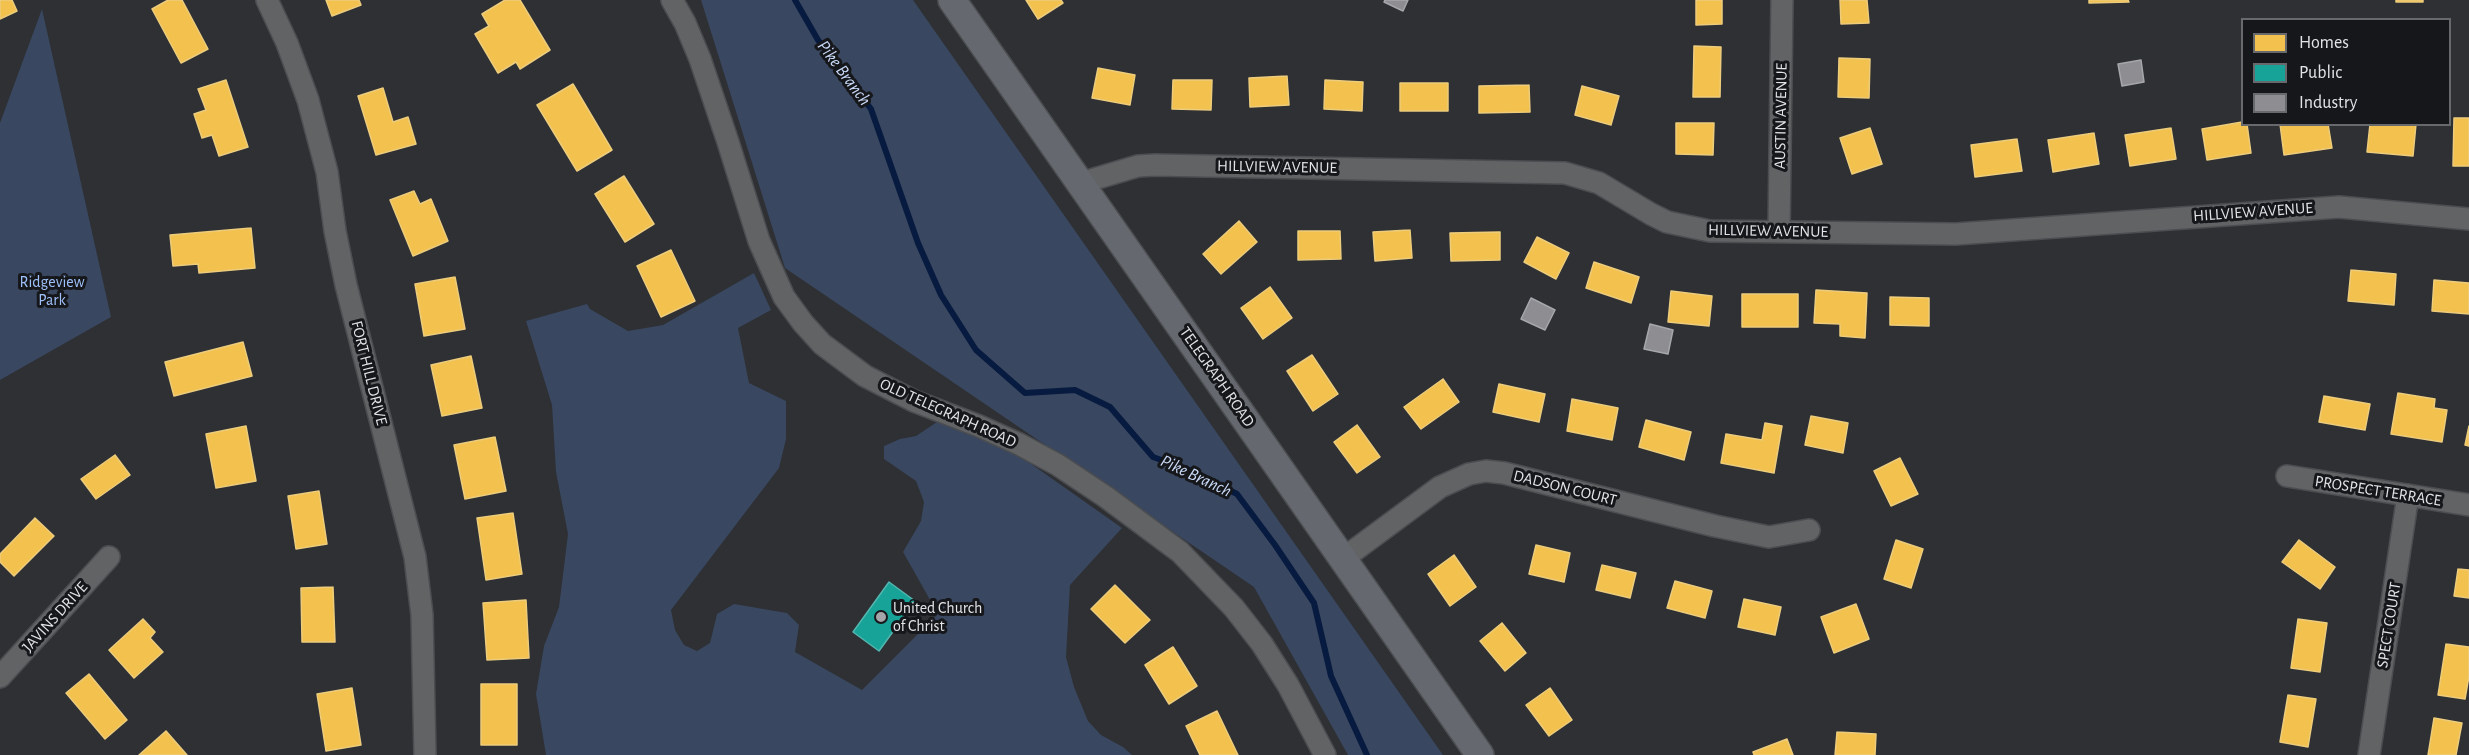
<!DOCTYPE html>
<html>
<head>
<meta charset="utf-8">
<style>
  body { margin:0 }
  #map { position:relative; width:2469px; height:755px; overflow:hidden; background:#2e3033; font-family:"Alegreya Sans",sans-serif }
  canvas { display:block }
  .legend { position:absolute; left:2241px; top:18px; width:210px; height:108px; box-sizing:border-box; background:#16171a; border:2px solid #68696c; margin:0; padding:8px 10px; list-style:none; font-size:18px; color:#e2e4e8 }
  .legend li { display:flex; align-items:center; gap:12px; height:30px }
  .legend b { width:30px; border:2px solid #68696c }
</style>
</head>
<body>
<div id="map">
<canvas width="2469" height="755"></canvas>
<ul class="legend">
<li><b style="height:16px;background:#f2c14e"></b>Homes</li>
<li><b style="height:16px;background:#17a398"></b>Public</li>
<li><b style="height:16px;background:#8d8d92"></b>Industry</li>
</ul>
</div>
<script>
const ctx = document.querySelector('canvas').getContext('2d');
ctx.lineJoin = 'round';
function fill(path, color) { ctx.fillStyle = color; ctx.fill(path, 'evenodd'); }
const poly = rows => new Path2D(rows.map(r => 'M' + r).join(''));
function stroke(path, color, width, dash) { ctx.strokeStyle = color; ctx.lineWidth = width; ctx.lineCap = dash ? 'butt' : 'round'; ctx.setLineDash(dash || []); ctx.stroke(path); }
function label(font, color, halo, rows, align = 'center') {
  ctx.font = font + ' "Alegreya Sans",sans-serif'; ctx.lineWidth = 6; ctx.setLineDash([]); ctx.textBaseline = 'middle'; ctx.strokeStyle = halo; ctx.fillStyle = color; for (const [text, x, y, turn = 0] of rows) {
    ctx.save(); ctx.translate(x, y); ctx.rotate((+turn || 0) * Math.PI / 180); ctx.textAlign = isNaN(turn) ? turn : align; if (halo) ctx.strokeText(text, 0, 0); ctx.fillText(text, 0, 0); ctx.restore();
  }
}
const green = poly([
  [701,0,913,0,1443,755,1348,755,1254,587,785,268],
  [42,9,111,317,0,380,0,123],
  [754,273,771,310,738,328,749,383,786,401,786,439,779,468,671,610,675,630,684,645,697,651,710,643,717,614,734,604,787,613,799,625,795,652,862,690,938,614,903,552,921,521,924,502,916,481,884,459,884,446,900,439,916,436,937,422,1010,449,1122,528,1070,585,1066,657,1074,687,1088,721,1101,735,1123,747,1132,755,546,755,536,694,544,646,559,607,568,534,556,472,552,405,526,321,587,304,590,309,628,331,663,325]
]);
const homes = poly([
  [0,0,12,0,17,11,0,19,0,0],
  [168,0,182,0,208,49,181,63,152,9,168,0],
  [326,0,359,0,361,5,332,16,326,0],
  [505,0,520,0,550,50,520,69,516,62,498,73,475,34,489,26,482,14,505,0],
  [1026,0,1061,0,1063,3,1038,19,1026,0],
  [1696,0,1722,0,1722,24,1696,25,1696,0],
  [1840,0,1867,0,1869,23,1841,24,1840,0],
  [2089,0,2128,0,2129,2,2089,3,2089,0],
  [2396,0,2423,0,2423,2,2396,2,2396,0],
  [1694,46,1721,47,1720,97,1693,97,1694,46],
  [1839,58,1870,59,1869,98,1838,97,1839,58],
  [1098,68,1135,75,1130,105,1092,98,1098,68],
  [1287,76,1289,105,1250,107,1249,78,1287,76],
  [226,80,248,147,219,156,212,135,202,138,194,114,206,110,198,89,226,80],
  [1173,80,1212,80,1211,110,1172,109,1173,80],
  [1325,80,1363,82,1362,111,1324,109,1325,80],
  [1400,83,1448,83,1448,111,1400,111,1400,83],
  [573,84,612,150,577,171,537,105,573,84],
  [1529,85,1530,112,1479,113,1479,86,1529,85],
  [1582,86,1619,96,1611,125,1575,115,1582,86],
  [383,88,393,122,408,117,416,144,376,155,358,96,383,88],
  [2454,118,2469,118,2469,166,2453,166,2454,118],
  [2242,122,2242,124,2247,124,2251,153,2207,160,2202,129,2242,122],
  [1676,123,1714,123,1713,155,1676,154,1676,123],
  [2280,124,2328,124,2332,148,2284,155,2280,124],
  [2370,124,2416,124,2413,156,2367,152,2370,124],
  [1870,128,1882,164,1852,174,1840,138,1870,128],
  [2171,128,2176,159,2130,166,2125,135,2171,128],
  [2094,133,2099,164,2053,172,2048,140,2094,133],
  [2017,139,2022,171,1975,177,1971,145,2017,139],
  [624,176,654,224,625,242,595,194,624,176],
  [414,191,420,204,431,199,448,241,413,256,390,200,414,191],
  [1239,221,1257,242,1221,274,1203,254,1239,221],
  [251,228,255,268,199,273,198,264,173,266,170,235,251,228],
  [1410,230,1412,258,1375,261,1373,232,1410,230],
  [1298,231,1340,231,1341,259,1298,260,1298,231],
  [1500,232,1500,260,1451,261,1450,233,1500,232],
  [1537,237,1569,253,1556,279,1524,262,1537,237],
  [671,250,695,301,661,317,637,266,671,250],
  [1594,262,1639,277,1631,303,1586,288,1594,262],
  [2351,270,2396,274,2394,305,2348,301,2351,270],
  [455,277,465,329,424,336,415,284,455,277],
  [2434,280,2469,283,2469,314,2432,311,2434,280],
  [1270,287,1292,318,1263,339,1241,308,1270,287],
  [1816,290,1867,293,1865,338,1840,336,1840,324,1814,323,1816,290],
  [1671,291,1712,296,1709,326,1668,322,1671,291],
  [1742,294,1798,294,1798,327,1742,327,1742,294],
  [1890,297,1929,298,1929,326,1890,325,1890,297],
  [243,342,252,376,174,396,165,362,243,342],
  [1312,355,1338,394,1313,411,1287,371,1312,355],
  [471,356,482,408,442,416,431,365,471,356],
  [1443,379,1459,402,1421,429,1404,407,1443,379],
  [1499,384,1545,394,1539,422,1493,412,1499,384],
  [2398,393,2435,399,2434,408,2447,410,2442,442,2391,434,2398,393],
  [2324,396,2370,404,2365,430,2319,422,2324,396],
  [1572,399,1618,408,1612,440,1567,431,1572,399],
  [1811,416,1848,423,1843,453,1805,445,1811,416],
  [1646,420,1691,432,1684,460,1639,447,1646,420],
  [1765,423,1782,426,1774,473,1721,463,1726,434,1762,440,1765,423],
  [1357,425,1380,457,1357,473,1334,442,1357,425],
  [246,426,256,481,216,488,206,434,246,426],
  [2469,426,2469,446,2465,445,2469,426],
  [495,437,506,491,465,499,454,445,495,437],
  [115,455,130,475,96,499,81,479,115,455],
  [1900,458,1918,494,1891,506,1874,471,1900,458],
  [319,491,327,544,296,549,288,496,319,491],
  [513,513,522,574,486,580,477,518,513,513],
  [35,518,54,536,14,576,0,562,0,554,35,518],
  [1896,540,1923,549,1911,588,1884,579,1896,540],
  [2299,540,2335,567,2320,589,2282,562,2299,540],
  [1536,545,1570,553,1564,582,1529,574,1536,545],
  [1454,555,1476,587,1450,606,1428,574,1454,555],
  [1602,565,1636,573,1630,598,1596,590,1602,565],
  [2458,569,2469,570,2469,598,2454,596,2458,569],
  [1675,581,1712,591,1705,618,1667,608,1675,581],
  [1115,585,1150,620,1125,643,1091,609,1115,585],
  [333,587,335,642,302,642,301,588,333,587],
  [1744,599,1781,607,1775,635,1738,627,1744,599],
  [526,600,529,658,487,660,483,603,526,600],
  [1856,604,1869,639,1834,653,1821,617,1856,604],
  [143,619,155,632,150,638,163,652,134,678,109,650,143,619],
  [2298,619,2327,623,2320,672,2291,668,2298,619],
  [1502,623,1526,653,1505,671,1480,641,1502,623],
  [2446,644,2469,647,2469,676,2465,699,2438,695,2446,644],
  [1173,647,1197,686,1169,704,1145,665,1173,647],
  [89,674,127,720,105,739,66,693,89,674],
  [481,684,517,684,517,745,481,745,481,684],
  [352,688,361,745,326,751,317,694,352,688],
  [1550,688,1572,720,1549,736,1526,705,1550,688],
  [2288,695,2316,699,2308,747,2280,742,2288,695],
  [1217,711,1238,755,1200,755,1186,726,1217,711],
  [2434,718,2462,723,2456,755,2428,755,2434,718],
  [166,731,187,755,139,755,166,731],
  [1837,732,1876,734,1875,755,1835,755,1837,732],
  [1787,739,1793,755,1754,755,1753,752,1787,739]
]);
const public = poly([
  [889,582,915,601,879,651,853,632,889,582]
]);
const industry = poly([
  [1385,0,1408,0,1403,11,1384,2,1385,0],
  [2141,60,2144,82,2122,86,2118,64,2141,60],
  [1531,298,1555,310,1545,330,1521,319,1531,298],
  [1650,324,1673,330,1668,354,1644,349,1650,324]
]);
const stream = poly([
  [795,0,818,40,871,109,918,243,941,295,976,350,1025,393,1075,390,1110,407,1153,457,1192,471,1237,494,1275,545,1314,603,1331,676,1367,755]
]);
const minor = poly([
  [267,0,287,43,308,100,327,172,335,231,346,285,415,557,422,615,425,755],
  [672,0,685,23,700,59,728,142,759,241,784,297,803,323,822,344,865,376,914,401,979,426,1019,444,1058,465,1106,497,1180,552,1234,608,1262,644,1288,685,1325,755],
  [1081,183,1138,166,1155,165,1565,173,1599,183,1651,214,1667,222,1710,231,1956,234,2339,207,2469,219],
  [1779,232,1782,0],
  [2287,476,2469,505],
  [1344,558,1440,487,1469,474,1486,471,1504,473,1715,526,1769,537,1809,530],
  [0,677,109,557],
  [2369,755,2408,495]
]);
const major = poly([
  [952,0,1480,755]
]);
const markers = [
  [881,617,6,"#a3a5a9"]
];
const streetNames = [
  ["AUSTIN AVENUE",1781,116,-89],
  ["HILLVIEW AVENUE",1277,167,1],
  ["HILLVIEW AVENUE",2253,212,-4],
  ["HILLVIEW AVENUE",1768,231,1],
  ["FORT HILL DRIVE",369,373,76],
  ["TELEGRAPH ROAD",1217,377,55],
  ["OLD TELEGRAPH ROAD",948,413,24],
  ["DADSON COURT",1565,488,14],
  ["PROSPECT TERRACE",2378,491,9],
  ["JAVINS DRIVE",55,617,-48],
  ["SPECT COURT",2389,625,-81]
];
const parkNames = [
  ["Ridgeview",52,282],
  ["Park",52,300]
];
const poiNames = [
  ["United Church",893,608],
  ["of Christ",893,626]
];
const waterNames = [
  ["Pike Branch",844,73,53],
  ["Pike Branch",1196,476,25]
];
fill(green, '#394760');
fill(homes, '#f2c14e');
stroke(homes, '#edcc7c', 1.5);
fill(public, '#17a398');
stroke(public, '#54b6b0', 1.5);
fill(industry, '#8d8d92');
stroke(industry, '#a6a7ac', 1.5);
stroke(stream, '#071a3f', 6);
stroke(minor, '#4b4d50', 24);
stroke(major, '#4b4d50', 30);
stroke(minor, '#616365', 21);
stroke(major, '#65696f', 27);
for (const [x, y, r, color] of markers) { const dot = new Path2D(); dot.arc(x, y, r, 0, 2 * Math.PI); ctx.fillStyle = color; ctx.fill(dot); stroke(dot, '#16171a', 2); }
label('16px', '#e2e4e8', '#16171a', streetNames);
label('16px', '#9fc1fb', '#16171a', parkNames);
label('16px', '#e2e4e8', '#16171a', poiNames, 'left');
label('italic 18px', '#c9daf8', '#16171a', waterNames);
</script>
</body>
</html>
